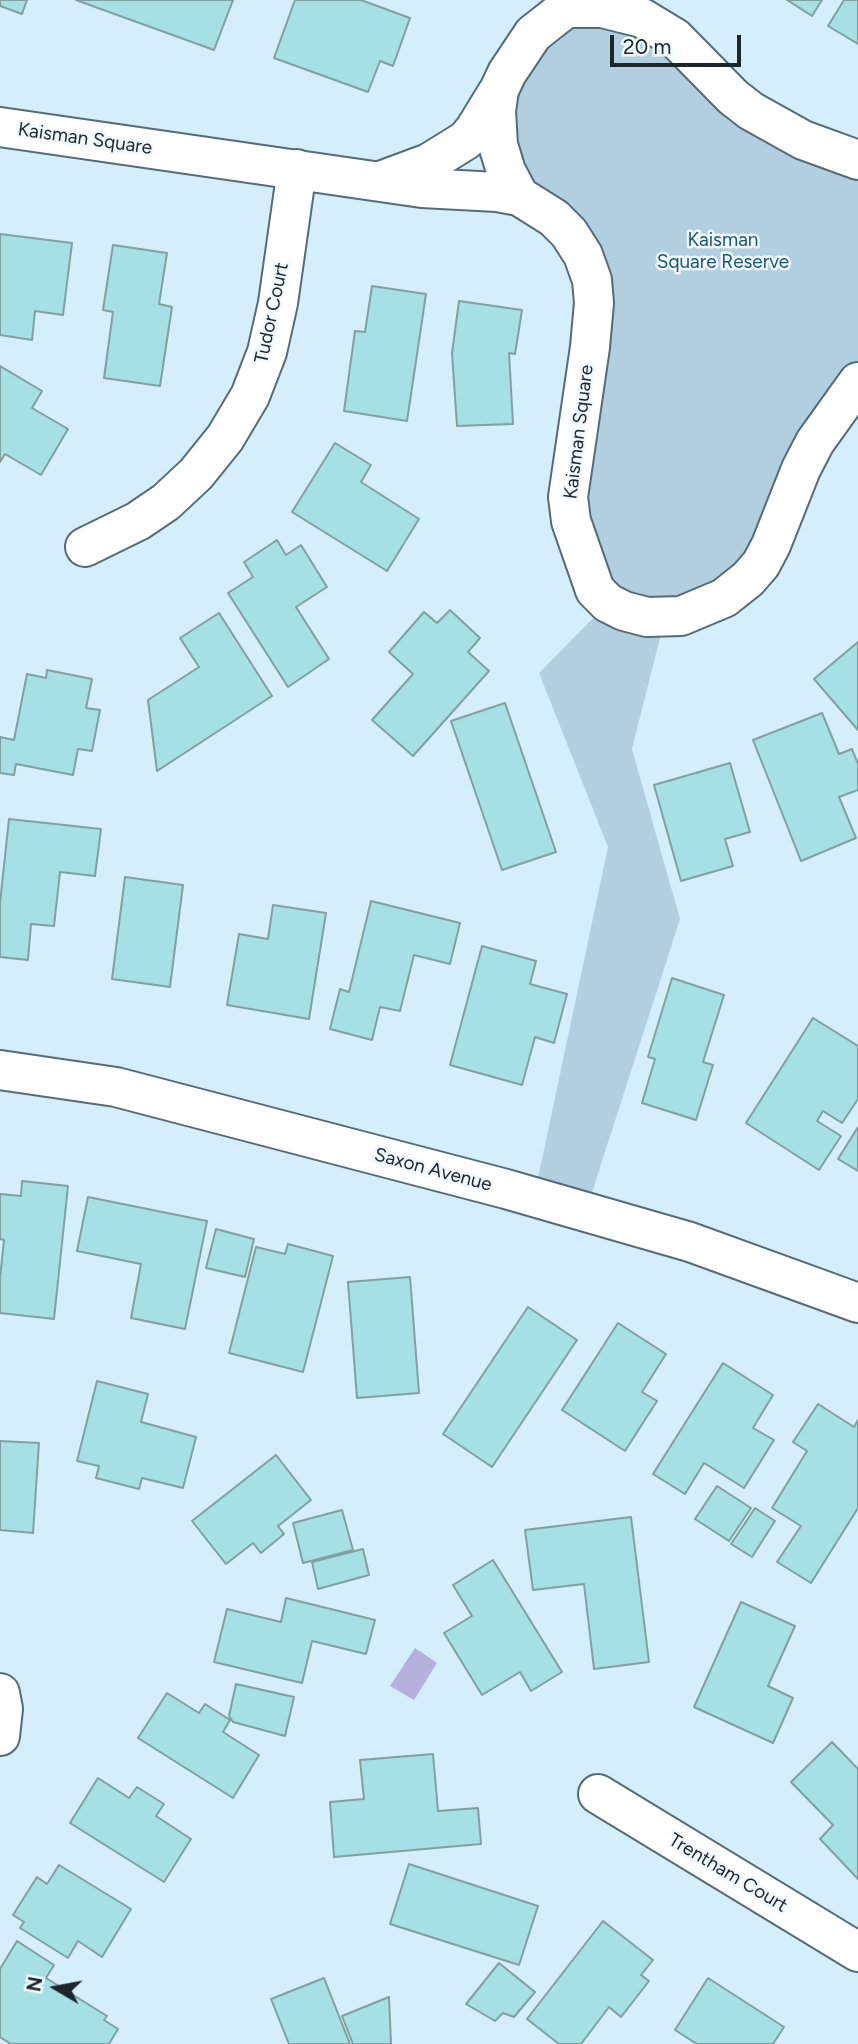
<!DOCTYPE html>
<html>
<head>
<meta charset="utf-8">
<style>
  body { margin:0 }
  #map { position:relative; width:858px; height:2044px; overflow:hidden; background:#d4eefb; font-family:Figtree,sans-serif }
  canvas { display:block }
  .north { position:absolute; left:21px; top:1953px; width:70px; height:70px; -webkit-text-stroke:5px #eef8fe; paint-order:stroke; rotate:280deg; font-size:19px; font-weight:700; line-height:28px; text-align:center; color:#1c262b }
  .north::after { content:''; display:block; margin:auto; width:24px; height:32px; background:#1c262b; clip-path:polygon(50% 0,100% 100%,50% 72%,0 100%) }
  .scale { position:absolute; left:610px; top:35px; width:131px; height:32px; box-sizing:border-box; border:4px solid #1c262b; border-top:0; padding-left:9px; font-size:21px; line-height:24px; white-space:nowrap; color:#1c262b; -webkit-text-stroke:5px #eef8fe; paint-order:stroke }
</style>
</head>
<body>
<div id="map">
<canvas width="858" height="2044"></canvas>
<div class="north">N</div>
<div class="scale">20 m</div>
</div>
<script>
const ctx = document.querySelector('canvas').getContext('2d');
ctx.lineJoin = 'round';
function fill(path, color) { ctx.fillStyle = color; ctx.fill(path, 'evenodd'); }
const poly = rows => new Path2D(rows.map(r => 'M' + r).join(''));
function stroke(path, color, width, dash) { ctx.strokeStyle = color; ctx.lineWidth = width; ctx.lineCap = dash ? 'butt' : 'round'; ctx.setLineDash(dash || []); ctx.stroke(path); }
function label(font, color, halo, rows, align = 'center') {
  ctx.font = font + ' Figtree,sans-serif'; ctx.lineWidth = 5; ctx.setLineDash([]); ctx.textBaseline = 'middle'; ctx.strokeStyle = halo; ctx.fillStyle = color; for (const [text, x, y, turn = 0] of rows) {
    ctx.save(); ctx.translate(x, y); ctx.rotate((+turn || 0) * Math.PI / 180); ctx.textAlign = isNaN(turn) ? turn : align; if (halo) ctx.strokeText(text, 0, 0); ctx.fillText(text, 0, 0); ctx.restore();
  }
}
const green = poly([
  [583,7,858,160,858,382,771,545,665,618,632,749,680,919,586,1211,534,1197,608,847,539,673,608,603,571,521,594,303,513,185,496,100]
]);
const water = poly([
  [415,1648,437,1663,414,1700,390,1686]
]);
const building = poly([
  [0,0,27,0,22,14,0,6,0,0],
  [76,0,233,0,214,50,76,0],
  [295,0,361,0,410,18,393,66,380,61,368,92,274,58,295,0],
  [787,0,822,0,812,16,787,0],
  [844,0,858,0,858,44,828,26,844,0],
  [0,234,72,243,63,315,35,311,32,340,0,335,0,234],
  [113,245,167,253,159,304,172,307,160,386,104,378,113,312,103,310,113,245],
  [372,286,426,294,407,421,344,411,355,331,365,332,372,286],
  [459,301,522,310,515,354,509,353,513,424,457,426,452,353,459,301],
  [0,366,42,391,32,408,68,429,41,475,5,454,0,462,0,366],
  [335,443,371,465,361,482,419,519,387,571,292,512,335,443],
  [277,540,286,555,301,545,327,587,296,607,329,659,288,687,228,593,253,577,244,562,277,540],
  [450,610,480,638,468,652,489,671,413,756,372,720,413,674,389,652,424,612,437,623,450,610],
  [219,613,272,696,157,771,148,700,199,667,180,638,219,613],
  [858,642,858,730,814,679,858,642],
  [47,670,92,679,86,708,100,710,92,751,78,749,73,775,16,764,14,775,0,773,0,737,14,740,27,674,46,678,47,670],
  [505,703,556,852,502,870,451,721,505,703],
  [822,713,839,754,852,749,858,764,858,790,839,797,856,838,801,861,753,740,822,713],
  [730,763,750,832,725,839,733,866,681,881,654,785,730,763],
  [9,819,101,829,95,876,60,872,54,926,31,924,28,960,0,957,0,903,9,819],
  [125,877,183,885,170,987,112,979,125,877],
  [371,901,460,923,450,964,414,955,400,1011,380,1007,372,1040,330,1029,340,989,349,992,371,901],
  [273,905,326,913,309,1019,227,1005,239,934,268,939,273,905],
  [482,946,536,961,530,984,567,994,554,1043,535,1037,522,1085,450,1065,482,946],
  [672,978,724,995,703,1062,713,1065,696,1120,642,1103,655,1059,648,1057,672,978],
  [813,1018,858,1046,858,1099,842,1123,823,1111,817,1121,841,1136,819,1170,746,1123,813,1018],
  [858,1127,858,1171,838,1159,858,1127],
  [22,1181,68,1186,54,1319,0,1313,0,1278,4,1240,0,1239,0,1194,21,1196,22,1181],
  [88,1197,207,1221,185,1329,131,1318,141,1264,77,1251,88,1197],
  [216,1229,254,1239,245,1277,206,1268,216,1229],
  [288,1244,333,1256,303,1372,229,1353,256,1247,285,1254,288,1244],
  [410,1277,419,1393,357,1398,348,1282,410,1277],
  [528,1307,577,1340,492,1467,443,1434,528,1307],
  [618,1323,666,1354,642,1392,657,1401,625,1451,562,1410,618,1323],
  [723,1363,773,1395,753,1428,774,1440,744,1488,704,1463,685,1494,653,1474,723,1363],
  [97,1381,148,1394,141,1422,196,1437,183,1488,142,1478,139,1489,96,1478,99,1466,77,1461,97,1381],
  [818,1404,854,1427,858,1420,858,1508,811,1583,777,1562,801,1526,772,1508,807,1451,793,1442,818,1404],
  [0,1441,39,1443,33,1533,0,1530,0,1441],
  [276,1455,311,1500,278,1526,284,1534,261,1553,253,1543,226,1564,192,1521,276,1455],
  [717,1486,751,1508,729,1541,695,1519,717,1486],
  [755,1508,775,1521,752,1557,731,1544,755,1508],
  [342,1510,353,1550,303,1563,293,1523,342,1510],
  [631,1517,649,1662,594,1669,584,1584,533,1590,525,1530,631,1517],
  [363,1549,369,1575,318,1589,312,1562,363,1549],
  [493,1560,562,1672,531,1691,520,1672,482,1695,444,1633,472,1616,453,1585,493,1560],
  [286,1598,375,1620,366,1654,312,1641,302,1683,214,1662,227,1609,281,1622,286,1598],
  [741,1602,795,1626,768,1686,793,1698,773,1743,694,1707,741,1602],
  [236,1684,294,1697,285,1736,233,1722,229,1716,236,1684],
  [167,1693,199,1713,205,1704,230,1720,223,1732,259,1755,233,1798,138,1738,167,1693],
  [832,1742,858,1769,858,1879,820,1839,833,1825,791,1782,832,1742],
  [433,1754,438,1811,478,1808,481,1844,334,1857,330,1802,364,1799,360,1760,433,1754],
  [98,1778,129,1798,137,1787,164,1804,156,1816,191,1839,164,1882,70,1823,98,1778],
  [409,1864,538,1906,519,1965,390,1924,409,1864],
  [59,1865,131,1909,102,1957,78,1941,68,1958,20,1928,24,1922,13,1915,37,1877,47,1884,59,1865],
  [603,1921,653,1960,641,1975,649,1981,621,2017,609,2007,581,2044,559,2044,527,2019,603,1921],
  [17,1941,54,1965,46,1978,107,2016,104,2020,118,2029,109,2044,11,2044,0,2037,0,1969,17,1941],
  [499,1963,535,1992,514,2017,503,2013,495,2021,466,2004,499,1963],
  [324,1978,350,2044,289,2044,271,1999,324,1978],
  [708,1978,784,2027,773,2044,697,2044,675,2030,708,1978],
  [389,1997,391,2044,353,2044,342,2016,389,1997]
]);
const street = poly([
  [0,127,422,188,497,192,519,196,554,218,569,233,583,255,592,280,594,303,590,347,568,497,571,521,595,590,608,603,624,611,647,617,681,616,724,598,748,579,761,564,771,545,801,469,815,442,858,382],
  [383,180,429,163,466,140,475,129,497,93],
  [519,196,506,171,498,145,496,111,499,90,507,73,533,34,566,8,602,8,642,18,675,38,733,97,751,111,803,140,858,160],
  [85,547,138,521,166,502,196,474,225,438,250,396,267,352,278,303,297,169],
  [0,1070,116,1087,506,1189,690,1242,858,1303],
  [0,1693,3,1709,0,1736],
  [598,1794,858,1952]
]);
const streetNames = [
  ["Kaisman Square",85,139,8],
  ["Tudor Court",272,313,-78],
  ["Kaisman Square",579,432,-83],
  ["Saxon Avenue",433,1170,15],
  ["Trentham Court",728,1873,31]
];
const parkNames = [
  ["Kaisman",723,240],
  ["Square Reserve",723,262]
];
fill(green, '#b1cfdf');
fill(water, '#b6b1dc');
fill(building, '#a4e0e4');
stroke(building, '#82a0a1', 2);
stroke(street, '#556c77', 42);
stroke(street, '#fff', 38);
label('19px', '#1c262b', '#eef8fe', streetNames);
label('19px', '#1a566f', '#eef8fe', parkNames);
</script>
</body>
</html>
